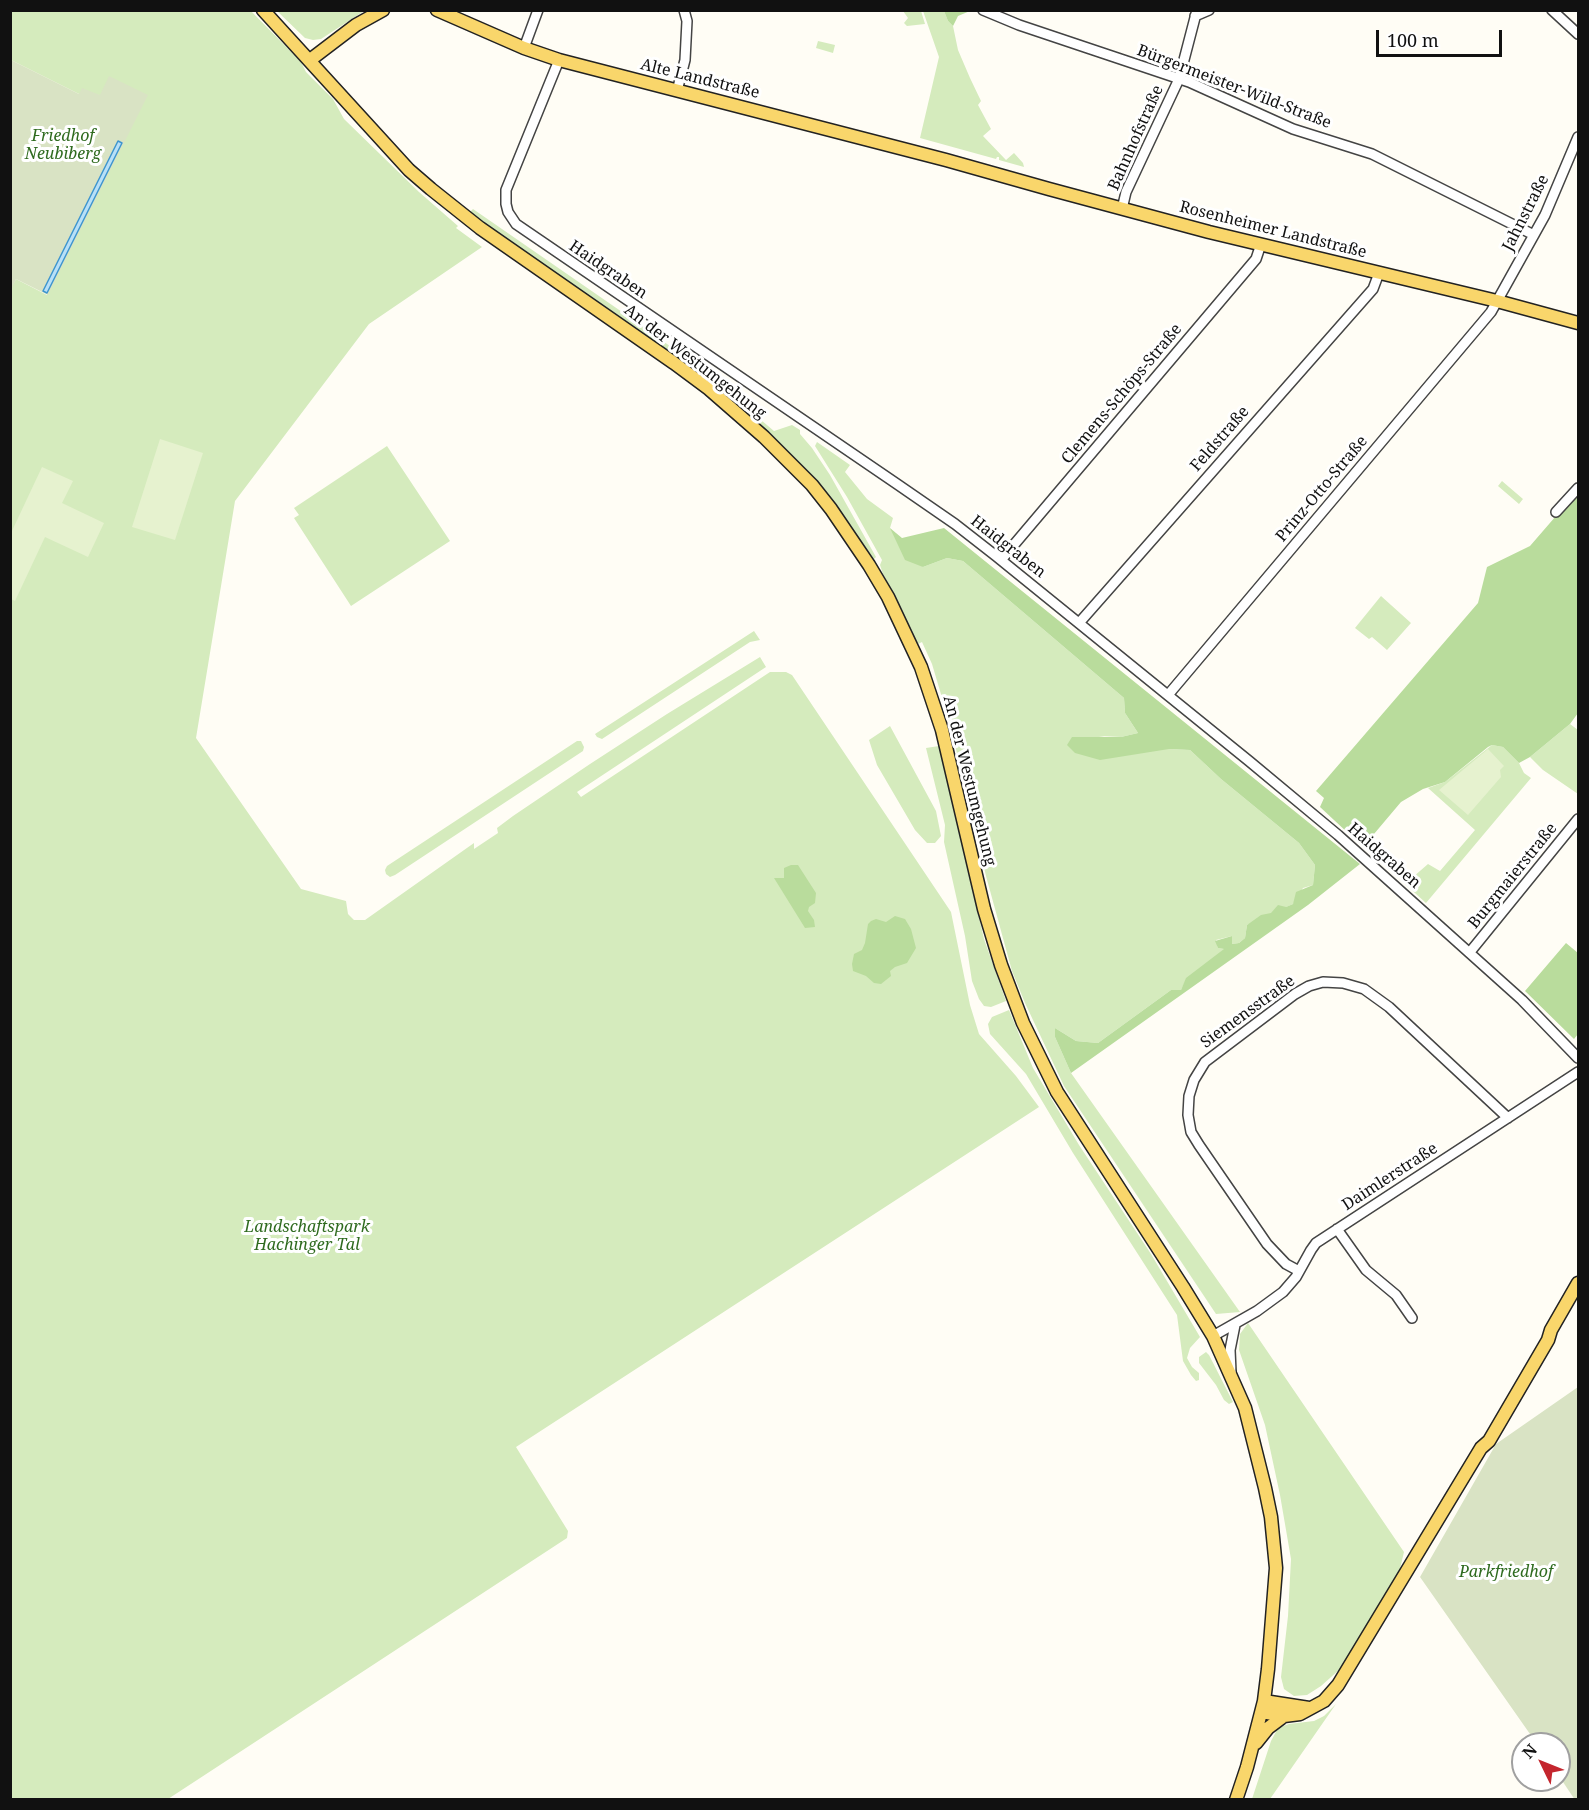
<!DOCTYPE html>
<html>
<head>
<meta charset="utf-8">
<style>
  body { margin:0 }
  #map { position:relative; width:1589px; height:1810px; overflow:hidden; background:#fffdf5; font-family:"Noto Serif",serif }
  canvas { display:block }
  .frame { position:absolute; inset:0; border:12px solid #111; pointer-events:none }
  .north { position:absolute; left:1511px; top:1732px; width:60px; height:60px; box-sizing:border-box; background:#fff; border:2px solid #a0a0a0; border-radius:50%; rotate:313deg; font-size:16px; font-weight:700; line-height:24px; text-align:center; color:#111 }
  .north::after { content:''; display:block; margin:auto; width:21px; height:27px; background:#c4262e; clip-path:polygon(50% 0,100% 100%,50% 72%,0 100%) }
  .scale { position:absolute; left:1376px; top:30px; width:126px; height:27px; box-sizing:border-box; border:3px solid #111; border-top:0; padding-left:8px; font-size:18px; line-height:21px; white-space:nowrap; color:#111; -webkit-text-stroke:4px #fff; paint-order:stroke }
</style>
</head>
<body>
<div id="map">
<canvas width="1589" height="1810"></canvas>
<div class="frame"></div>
<div class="north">N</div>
<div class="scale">100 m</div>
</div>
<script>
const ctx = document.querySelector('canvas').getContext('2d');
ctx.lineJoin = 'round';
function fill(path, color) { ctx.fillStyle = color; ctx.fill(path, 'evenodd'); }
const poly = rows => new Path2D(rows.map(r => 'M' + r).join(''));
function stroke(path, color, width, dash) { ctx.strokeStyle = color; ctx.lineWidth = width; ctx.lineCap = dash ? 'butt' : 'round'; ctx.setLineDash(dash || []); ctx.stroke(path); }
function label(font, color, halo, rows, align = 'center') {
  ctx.font = font + ' "Noto Serif",serif'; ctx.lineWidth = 6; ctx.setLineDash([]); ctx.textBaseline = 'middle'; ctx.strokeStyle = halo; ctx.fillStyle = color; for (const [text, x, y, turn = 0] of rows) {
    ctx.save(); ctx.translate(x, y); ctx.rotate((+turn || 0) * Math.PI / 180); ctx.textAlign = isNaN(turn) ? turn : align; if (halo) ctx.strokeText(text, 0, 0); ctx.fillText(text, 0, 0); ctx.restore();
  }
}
const green = poly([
  [11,11,251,11,301,62,306,72,333,99,344,119,419,192,458,226,456,228,482,247,369,324,235,501,196,738,301,889,346,901,348,914,354,920,365,920,474,843,474,849,498,833,497,828,513,816,590,764,667,714,760,657,766,667,577,792,581,797,770,672,786,672,792,675,951,912,970,1005,979,1034,1016,1076,1039,1107,516,1447,568,1531,567,1538,168,1799,11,1799,10,290,16,279,47,295,100,95,79,94,11,60],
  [277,11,364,11,321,39,313,40,305,38],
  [903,11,921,11,925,24,907,26,904,23,908,18],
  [923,11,944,11,948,21,953,26,958,50,970,78,981,101,978,105,991,129,983,136,1006,160,1014,153,1023,163,1024,167,999,160,999,157,997,157,996,159,920,138,939,57],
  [818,41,835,45,833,53,816,48],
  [473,209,638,323,696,365,774,431,792,425,800,430,800,434,812,448,830,475,876,557,874,559,835,505,692,370,634,328,469,213],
  [817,442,850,465,845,472,867,499,893,518,890,528,923,567,947,558,963,561,1124,698,1125,713,1138,733,1121,737,1099,736,1169,749,1190,750,1221,779,1299,843,1315,865,1313,885,1303,888,1293,904,1247,925,1245,938,1239,943,1232,944,1232,936,1216,940,1218,948,1225,949,1185,982,1181,990,1171,990,1098,1043,1076,1041,1055,1028,1055,1037,1071,1073,1240,1312,1216,1314,1064,1086,1025,1003,1012,971,986,876,951,728,932,664,922,642,918,644,893,592,883,574,880,565,882,560,847,497,815,446],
  [387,446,450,541,351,606,294,518,299,515,294,508],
  [1502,481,1523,499,1519,504,1498,486],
  [1381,596,1411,623,1387,650,1372,637,1369,639,1355,628],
  [754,631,760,640,750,642,602,739,597,737,595,734],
  [1570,724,1578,730,1578,794,1543,770,1530,757],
  [890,726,936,811,941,836,935,843,927,843,915,830,877,765,869,740],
  [577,741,581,741,584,747,583,751,395,875,390,877,386,874,385,870,387,866],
  [1492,745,1503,747,1519,763,1524,773,1531,778,1426,903,1405,884,1428,864,1440,871,1475,830,1428,788,1445,782],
  [939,746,984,939,1006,1001,991,1007,984,1006,979,999,972,981,965,936,944,842,945,825,926,748],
  [1009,1010,1033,1068,1079,1145,1151,1254,1200,1337,1190,1348,1187,1358,1192,1367,1199,1373,1199,1380,1196,1381,1191,1375,1183,1361,1177,1315,1073,1153,1026,1074,990,1034,988,1024,992,1017],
  [1248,1323,1404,1552,1398,1577,1356,1648,1339,1670,1321,1686,1307,1695,1294,1696,1284,1689,1281,1677,1288,1616,1291,1559,1280,1495,1265,1425,1239,1350,1240,1334],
  [1206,1352,1209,1355,1233,1402,1229,1404,1224,1400,1216,1385,1199,1363,1199,1357],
  [1336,1704,1270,1799,1252,1799,1271,1741,1278,1728,1289,1724,1314,1721,1324,1716]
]);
const forest = poly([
  [944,11,944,10,970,11,958,16,953,26,948,21],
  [1575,494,1578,497,1578,713,1570,724,1530,757,1519,763,1503,747,1492,745,1488,747,1445,782,1423,789,1401,802,1363,847,1320,807,1324,798,1316,791,1478,603,1487,567,1530,546],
  [890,528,902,538,944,528,1360,864,1308,905,1071,1073,1055,1037,1055,1028,1076,1041,1098,1043,1171,990,1181,990,1186,978,1224,949,1218,948,1215,941,1232,936,1232,944,1239,943,1245,938,1247,925,1261,915,1271,913,1278,905,1286,907,1293,904,1296,892,1313,885,1315,865,1299,843,1221,779,1190,750,1169,749,1100,760,1075,753,1067,745,1072,737,1121,737,1138,733,1125,713,1124,698,963,561,947,558,923,567,905,560],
  [791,865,798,865,816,893,815,903,809,907,808,911,814,920,815,927,805,928,774,878,784,878,784,868],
  [895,916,905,919,911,929,916,948,907,963,895,967,890,971,891,976,881,984,874,983,866,976,853,971,852,964,854,954,862,950,865,943,868,924,871,921,876,919,886,922],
  [1566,943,1578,953,1578,1034,1574,1039,1525,991]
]);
const cemetery = poly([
  [11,60,79,94,82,88,100,95,109,76,148,95,48,295,16,279,11,290],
  [1578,1387,1578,1799,1575,1800,1559,1776,1559,1744,1537,1744,1420,1577,1496,1444]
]);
const pitch = poly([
  [160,439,203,453,175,540,132,527],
  [42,467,73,481,62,503,104,523,88,557,45,537,15,601,11,599,11,533],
  [1488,749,1504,766,1500,770,1501,777,1468,815,1439,790]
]);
const water = poly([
  [118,141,122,143,47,293,43,291,118,141]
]);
const minor = poly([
  [983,10,1019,25,1189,82,1293,129,1372,154,1534,235],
  [1552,10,1578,34],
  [1195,16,1209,10],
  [524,48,538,10],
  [559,60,506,190,506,204,508,212,516,224,897,484,955,524,996,556,1249,761,1338,835,1522,1000,1578,1058],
  [677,91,685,60,687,21,684,10],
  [1122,209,1126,192,1179,79,1197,10],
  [1556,512,1578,488],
  [1001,560,1256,259,1261,244],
  [1079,623,1373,289,1379,273],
  [1168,695,1491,312,1545,215,1578,137],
  [1470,952,1578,819],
  [1337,1229,1366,1270,1396,1295,1412,1318],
  [1299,1271,1286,1264,1267,1244,1199,1145,1191,1132,1188,1115,1189,1096,1194,1080,1205,1062,1295,994,1309,986,1323,982,1343,983,1364,989,1389,1007,1508,1118],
  [1213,1336,1257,1311,1283,1292,1296,1277,1311,1250,1316,1243,1578,1072],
  [1231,1372,1230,1350,1235,1325]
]);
const major = poly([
  [263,10,409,170,431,189,480,228,674,363,709,389,764,437,812,485,831,509,869,565,888,597,921,667,942,730,984,909,1001,965,1023,1023,1057,1092,1183,1287,1213,1336,1245,1408,1265,1488,1271,1517,1276,1568,1268,1669,1264,1701,1247,1767,1236,1800],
  [437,10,524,48,559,60,946,160,1049,189,1209,232,1497,301,1578,323],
  [310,60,356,25,383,10],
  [1264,1701,1309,1708],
  [1262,1712,1284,1716,1300,1714,1324,1701,1338,1685,1481,1448,1489,1441,1548,1340,1551,1330,1578,1283],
  [1256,1743,1268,1728,1284,1716]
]);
const streetNames = [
  ["Alte Landstraße",700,79,14],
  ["Bürgermeister-Wild-Straße",1234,87,21],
  ["Bahnhofstraße",1136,138,-66],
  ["Jahnstraße",1526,213,-63],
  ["Rosenheimer Landstraße",1273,230,14],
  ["Haidgraben",608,270,34],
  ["An der Westumgehung",695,362,38],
  ["Clemens-Schöps-Straße",1122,394,-50],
  ["Feldstraße",1220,439,-49],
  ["Prinz-Otto-Straße",1322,489,-50],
  ["Haidgraben",1008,547,38],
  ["An der Westumgehung",969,781,76],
  ["Haidgraben",1384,856,41],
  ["Burgmaierstraße",1513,876,-51],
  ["Siemensstraße",1248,1012,-36],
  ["Daimlerstraße",1390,1177,-33]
];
const parkNames = [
  ["Friedhof",63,136],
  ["Neubiberg",63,154],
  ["Landschaftspark",307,1227],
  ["Hachinger Tal",307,1245],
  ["Parkfriedhof",1506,1572]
];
fill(green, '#d5ebbd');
fill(forest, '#b9dc9c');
fill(cemetery, '#d9e3c4');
fill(pitch, '#e6f2cf');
fill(water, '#b9e0f7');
stroke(water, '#3f96cf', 1.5);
stroke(minor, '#444', 12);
stroke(major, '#222', 15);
stroke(minor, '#fff', 9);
stroke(major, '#f9d66b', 12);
label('16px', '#111', '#fff', streetNames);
label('italic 16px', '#2f6b1f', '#fff', parkNames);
</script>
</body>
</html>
